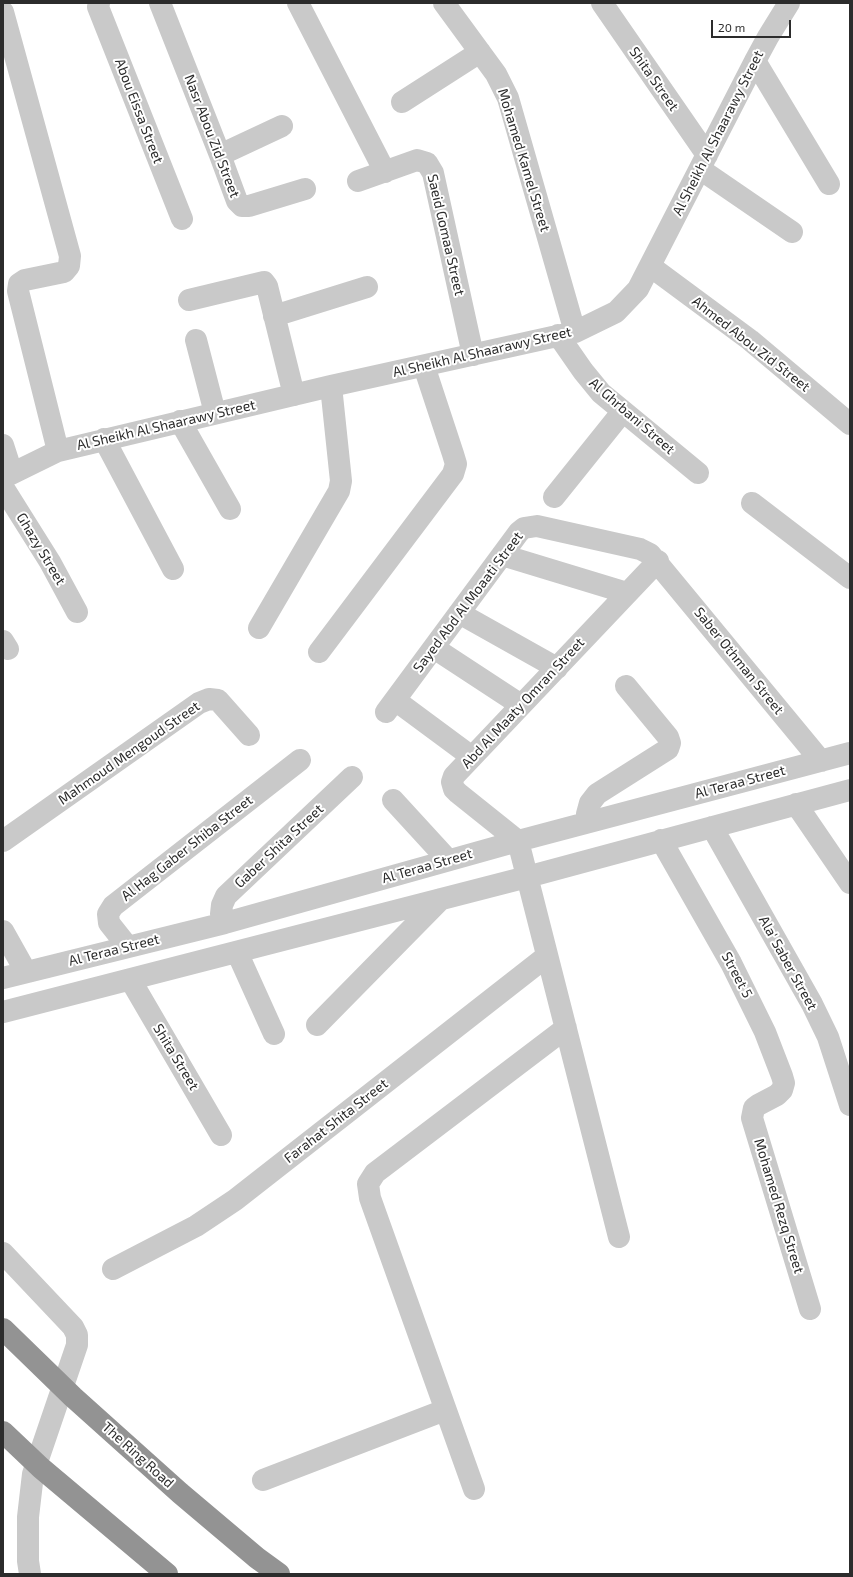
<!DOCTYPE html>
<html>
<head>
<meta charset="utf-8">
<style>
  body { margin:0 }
  #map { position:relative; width:853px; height:1577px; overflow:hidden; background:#fff; font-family:"Exo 2",sans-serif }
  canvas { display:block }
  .frame { position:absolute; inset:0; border:4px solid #2c2c2c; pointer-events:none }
  .scale { position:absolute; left:711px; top:20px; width:80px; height:18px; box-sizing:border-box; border:2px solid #2c2c2c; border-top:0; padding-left:5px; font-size:12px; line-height:14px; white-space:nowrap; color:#2c2c2c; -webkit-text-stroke:3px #fff; paint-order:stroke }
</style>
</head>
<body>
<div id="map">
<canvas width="853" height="1577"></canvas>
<div class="frame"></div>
<div class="scale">20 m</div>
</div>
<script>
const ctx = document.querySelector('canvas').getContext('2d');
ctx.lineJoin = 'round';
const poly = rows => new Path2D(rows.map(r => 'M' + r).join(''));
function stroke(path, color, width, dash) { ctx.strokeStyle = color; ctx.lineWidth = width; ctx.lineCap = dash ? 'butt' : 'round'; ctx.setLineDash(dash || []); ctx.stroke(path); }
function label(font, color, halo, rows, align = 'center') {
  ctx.font = font + ' "Exo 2",sans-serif'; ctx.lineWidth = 4; ctx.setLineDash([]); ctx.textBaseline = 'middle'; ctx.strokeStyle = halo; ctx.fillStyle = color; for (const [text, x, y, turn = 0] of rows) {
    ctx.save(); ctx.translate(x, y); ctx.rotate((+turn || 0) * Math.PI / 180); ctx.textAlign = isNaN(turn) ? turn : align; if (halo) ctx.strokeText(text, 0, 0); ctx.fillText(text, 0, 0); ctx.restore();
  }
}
const minor = poly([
  [99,3,98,7,182,219],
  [160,3,220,155,237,201,242,206,249,206,305,189],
  [298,3,385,172],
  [444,3,496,74,508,98,575,332],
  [602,3,707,155],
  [3,12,70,256,69,266,64,272,25,280,19,284,18,291,58,451],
  [755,61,829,184],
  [402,102,480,52],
  [220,155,282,126],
  [700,169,792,232],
  [358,181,417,160,427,163,433,173,473,355],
  [650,266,750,340,850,424],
  [189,300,264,282,267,286,294,395],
  [274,316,367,287],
  [558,335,583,371,601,393,698,473],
  [196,340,215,413],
  [180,421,230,509],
  [104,439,173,569],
  [3,445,12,473],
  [3,478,58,451,331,386,575,332,616,312,638,289,755,61,768,37,789,3],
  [3,487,50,562,77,612],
  [554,497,623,411],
  [752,503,850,578],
  [502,555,627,593],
  [459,613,557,668],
  [259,628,339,491,341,481,331,386],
  [3,641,8,649],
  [434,648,521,705],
  [319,652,453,474,456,464,453,454,424,366],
  [395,700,472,757],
  [386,712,519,532,524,528,537,526,640,549,650,554,821,761],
  [393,800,448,860],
  [796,804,850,883],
  [588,822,587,814,590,803,597,794,668,749,670,743,668,737,626,686],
  [712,827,812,1004,828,1037,850,1105],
  [661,840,731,963,765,1032,782,1076,784,1083,782,1090,777,1095,758,1105,754,1108,752,1118,810,1309],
  [3,841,199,703,209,699,218,700,249,735],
  [225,923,221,914,222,905,226,896,352,777],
  [3,931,26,972],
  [128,947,109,923,108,914,113,906,300,760],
  [237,952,274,1034],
  [3,978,225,923,518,841,850,753],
  [130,979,221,1135],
  [3,1012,527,877,850,790],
  [317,1025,441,899],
  [619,1237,518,841,458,793,454,789,452,782,454,776,658,561],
  [3,1253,73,1327,77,1335,77,1345,33,1474,28,1517,28,1561,30,1574],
  [113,1269,196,1226,235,1200,547,956],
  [263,1480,445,1410],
  [474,1489,370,1198,368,1184,375,1173,566,1028]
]);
const motorwayBridge = poly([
  [3,1329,73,1397,180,1493,257,1558,279,1574],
  [3,1432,41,1468,167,1574]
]);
const streetNames = [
  ["Shita Street",654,79,55],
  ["Abou Eissa Street",139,111,69],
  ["Al Sheikh Al Shaarawy Street",718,133,-63],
  ["Nasr Abou Zid Street",212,136,69],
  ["Mohamed Kamel Street",524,160,73],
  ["Saeid Gomaa Street",446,235,77],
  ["Ahmed Abou Zid Street",751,344,38],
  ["Al Sheikh Al Shaarawy Street",482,352,-13],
  ["Al Ghrbani Street",632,416,41],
  ["Al Sheikh Al Shaarawy Street",166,425,-13],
  ["Ghazy Street",41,549,59],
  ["Sayed Abd Al Moaati Street",468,602,-53],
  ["Saber Othman Street",739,661,51],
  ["Abd Al Maaty Omran Street",523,703,-47],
  ["Mahmoud Mengoud Street",129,753,-35],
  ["Al Teraa Street",740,782,-15],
  ["Gaber Shita Street",279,846,-43],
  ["Al Hag Gaber Shiba Street",187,848,-38],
  ["Al Teraa Street",427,866,-16],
  ["Al Teraa Street",114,950,-14],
  ["Ala' Saber Street",788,963,61],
  ["Street 5",737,975,62],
  ["Shita Street",176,1057,59],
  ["Farahat Shita Street",336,1121,-38],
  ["Mohamed Rezq Street",779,1206,73],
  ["The Ring Road",138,1455,42]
];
stroke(minor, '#c9c9c9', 22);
stroke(motorwayBridge, '#939393', 22);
label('14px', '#2c2c2c', '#fff', streetNames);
</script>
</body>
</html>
